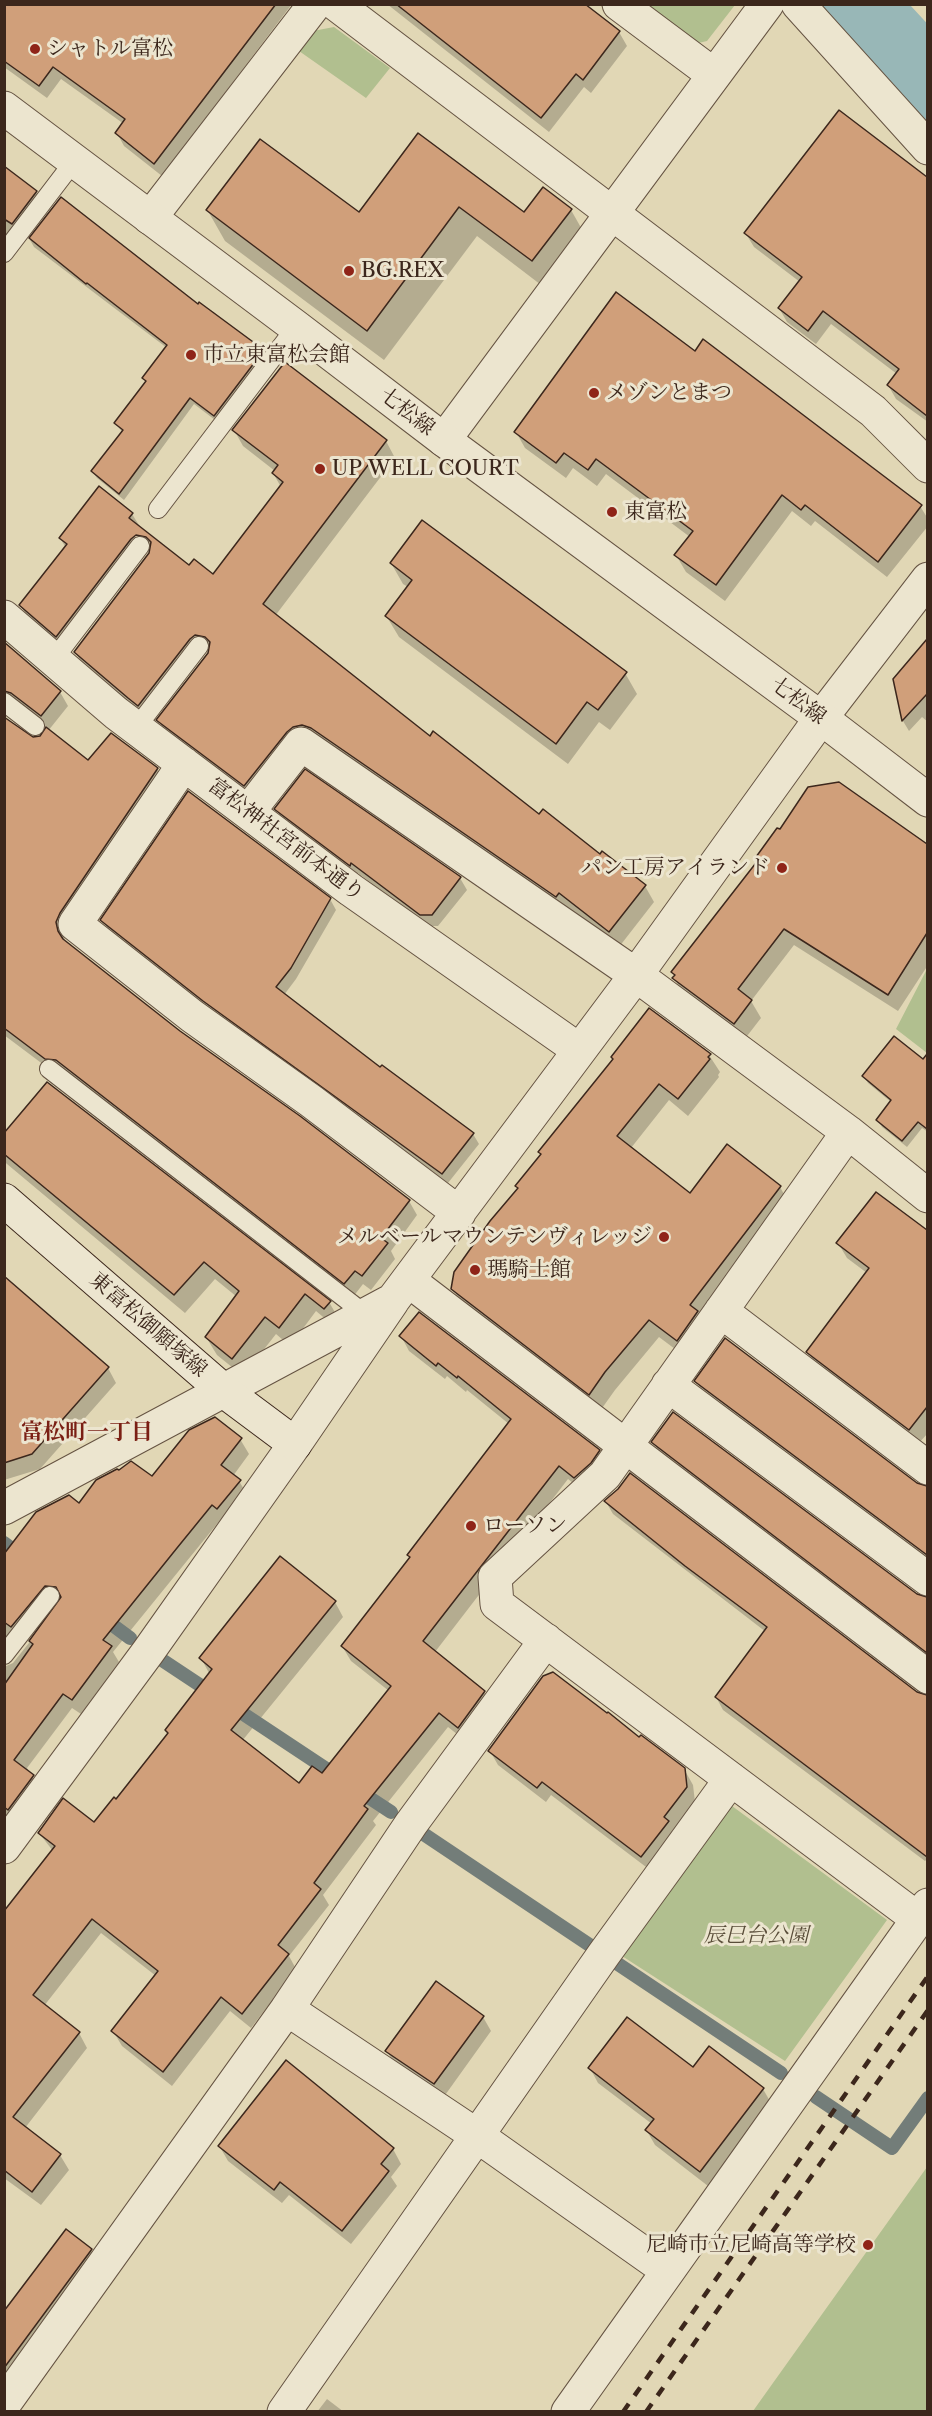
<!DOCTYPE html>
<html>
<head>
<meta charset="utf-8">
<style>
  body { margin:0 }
  #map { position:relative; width:932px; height:2416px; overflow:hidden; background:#e1d7b5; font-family:"Libre Caslon Text",serif }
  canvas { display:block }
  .frame { position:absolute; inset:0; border:6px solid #3c271c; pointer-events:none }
</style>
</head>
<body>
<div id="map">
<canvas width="932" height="2416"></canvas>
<div class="frame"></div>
</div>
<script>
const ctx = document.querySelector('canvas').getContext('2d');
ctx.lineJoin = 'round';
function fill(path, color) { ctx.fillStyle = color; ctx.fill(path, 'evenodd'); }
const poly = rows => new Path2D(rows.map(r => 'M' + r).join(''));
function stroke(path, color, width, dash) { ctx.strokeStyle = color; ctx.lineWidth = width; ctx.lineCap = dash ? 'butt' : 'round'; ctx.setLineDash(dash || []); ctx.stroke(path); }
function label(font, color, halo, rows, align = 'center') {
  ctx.font = font + ' "Libre Caslon Text","Noto Serif JP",serif'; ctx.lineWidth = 6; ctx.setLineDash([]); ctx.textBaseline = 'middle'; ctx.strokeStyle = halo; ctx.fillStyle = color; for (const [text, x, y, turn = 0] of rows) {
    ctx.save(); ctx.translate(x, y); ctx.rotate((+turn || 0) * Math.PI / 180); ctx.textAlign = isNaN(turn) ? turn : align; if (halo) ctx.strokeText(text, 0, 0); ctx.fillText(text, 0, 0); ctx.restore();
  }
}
const green = poly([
  [640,5,735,5,707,41,694,44],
  [334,27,390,68,366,98,299,51,313,31],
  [927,969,927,1053,896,1029],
  [732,1806,887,1920,785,2061,622,1956],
  [927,2167,927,2411,753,2411]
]);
const shadow = poly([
  [4,4,292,4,162,176,124,146,117,133,124,124,61,79,47,98,4,67],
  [387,4,583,4,619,32,627,46,591,93,584,87,549,132],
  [419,135,524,214,571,210,588,240,549,291,477,236,384,360,225,241,208,211,360,214],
  [4,168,36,192,44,207,4,258],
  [925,177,928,181,928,422,896,399,888,385,897,374,831,324,816,344,787,322,779,308,800,282,754,247,746,234],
  [61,199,198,306,200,304,263,351,267,358,219,423,194,404,124,500,97,478,92,471,123,433,115,423,147,383,144,378,167,348,34,247,30,240],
  [695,353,920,506,928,519,928,526,887,577,815,521,811,526,792,511,725,601,686,572,676,555,690,537,606,474,597,486,573,468,566,478,525,448,516,432],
  [285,364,386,441,395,458,275,616,430,738,539,816,645,886,654,902,619,947,569,908,565,912,322,745,254,801,167,736,158,720,211,652,205,651,148,722,85,668,75,652,152,552,146,551,66,652,30,622,21,606,66,548,60,538,132,514,142,530,189,567,213,576,281,487,273,473,275,471,243,446,234,430],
  [140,534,143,538,129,536],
  [391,563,625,673,637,694,610,730,599,722,568,764,399,637,387,617,408,587,403,584],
  [928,641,928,722,922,717,909,731,903,721,894,680],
  [4,644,60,692,68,706,48,731,89,762,111,735,157,769,165,784,67,928,64,941,180,1032,409,1201,417,1215,391,1251,395,1259,371,1290,363,1284,353,1297,4,1035,4,718,33,739,41,738,47,728,14,705,4,708],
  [305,772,460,878,467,890,438,926,427,926,358,873,357,876,283,820,276,809],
  [839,784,928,844,928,965,898,1011,794,945,751,1001,761,1018,744,1040,684,995,674,978,675,977,673,972,780,831],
  [330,899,336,910,296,979,284,995,380,1069,473,1134,479,1144,448,1183,211,1011,108,930,102,920],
  [709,1055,720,1072,718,1075,719,1077,688,1116,669,1100,631,1148,690,1195,727,1146,780,1187,790,1205,687,1358,659,1337,615,1390,600,1411,463,1307,453,1289,542,1155,540,1152],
  [925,1056,928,1059,928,1132,922,1128,907,1147,882,1127,878,1120,891,1102,868,1083,864,1076,922,1060],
  [4,1136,329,1302,340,1321,335,1327,316,1311,290,1346,276,1334,243,1376,217,1355,206,1337,237,1297,215,1279,185,1313,7,1164,4,1161],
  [876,1194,928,1233,928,1433,918,1444,816,1367,808,1352,867,1273,847,1258,838,1243],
  [4,1278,108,1368,116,1383,40,1469,4,1480],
  [401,1336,599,1451,607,1466,584,1492,568,1479,435,1652,484,1692,493,1707,467,1742,448,1727,373,1821,376,1825,323,1895,329,1905,289,1956,296,1969,251,2028,230,2011,172,2086,122,2046,113,2031,156,1976,101,1933,44,2006,79,2033,87,2048,25,2128,60,2155,69,2170,41,2205,4,2178,4,1913,53,1851,39,1833,95,1825,116,1801,169,1734,166,1730,209,1673,201,1658,335,1602,343,1617,242,1741,299,1785,322,1775,389,1691,351,1661,342,1646,411,1558,509,1424,467,1390,466,1392,447,1376,445,1379,409,1351],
  [696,1381,916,1484,928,1487,928,1561,703,1394],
  [240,1439,249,1454,233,1476,239,1481,248,1496,226,1523,221,1519,113,1652,119,1662,81,1714,72,1708,27,1768,41,1791,4,1819,4,1667,13,1663,60,1604,61,1600,49,1604,4,1662,4,1557,79,1505,152,1478],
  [653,1442,916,1595,928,1599,928,1659,660,1454],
  [606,1502,916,1693,928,1697,928,1858,925,1861,723,1710,716,1697,766,1632,613,1514],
  [640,1739,684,1769,693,1785,695,1802,672,1831,676,1837,650,1870,551,1795,546,1802,498,1765,490,1751],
  [483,2017,491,2031,443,2098,395,2065,387,2051],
  [286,2062,393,2149,401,2164,391,2177,397,2186,351,2244,289,2195,282,2203,228,2161,220,2147],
  [590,2068,693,2069,763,2089,771,2103,708,2186,655,2145,647,2131,652,2124,598,2083],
  [91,2250,99,2264,4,2393,4,2314],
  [327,2399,344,2412,317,2412]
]);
const stream = poly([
  [4,1543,24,1558],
  [99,1615,130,1638],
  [162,1660,340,1778],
  [356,1789,391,1812],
  [425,1835,781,2073],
  [816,2097,892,2148,928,2098]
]);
const river = poly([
  [856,4,928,82]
]);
const building = poly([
  [4,4,276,4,154,164,115,133,125,119,53,67,39,86,4,61,4,4],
  [396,4,585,4,620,31,583,80,576,74,541,118,396,4],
  [839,110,927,177,927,416,887,385,899,369,823,311,808,331,778,308,802,277,744,233,839,110],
  [418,133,524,212,543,187,572,209,532,261,459,207,367,331,206,210,260,139,359,212,418,133],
  [4,166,37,191,12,224,4,219,4,166],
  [61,197,198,304,199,302,264,350,214,416,190,398,119,494,91,471,123,430,114,423,146,381,142,378,167,345,87,283,86,284,29,238,61,197],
  [616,292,695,351,703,339,922,505,878,562,805,505,801,510,782,495,716,585,674,555,693,531,596,459,588,470,564,453,556,463,514,432,616,292],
  [285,362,387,440,263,604,430,736,433,731,539,814,543,809,600,854,602,851,646,885,609,932,559,893,556,897,311,728,302,725,293,727,287,732,244,786,156,720,208,653,210,642,205,637,195,635,190,639,138,706,128,698,74,652,149,553,151,542,146,537,136,535,131,539,56,637,19,605,67,544,59,538,99,486,133,513,129,518,189,565,194,559,213,574,283,482,272,473,278,465,232,430,285,362],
  [422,520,627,672,598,710,587,702,556,744,385,616,412,580,390,563,422,520],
  [927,639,927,694,902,721,893,679,927,639],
  [4,642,61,691,41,716,11,693,4,691,4,642],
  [4,717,33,737,40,736,46,727,88,760,111,733,158,768,60,913,56,922,58,931,63,939,180,1031,300,1116,410,1200,381,1238,388,1243,362,1276,355,1271,344,1284,56,1060,45,1059,4,1028,4,717],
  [305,769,461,877,432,915,420,915,351,863,350,866,274,809,305,769],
  [839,782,927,844,927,933,888,995,784,929,738,989,752,1000,734,1024,672,978,675,975,671,972,759,859,756,857,777,828,780,829,808,787,839,782],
  [188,791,331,898,291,968,276,987,380,1067,382,1065,474,1133,442,1174,203,1001,100,920,188,791],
  [649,1008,711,1054,708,1057,710,1059,678,1099,659,1084,617,1136,690,1193,727,1144,781,1186,690,1305,698,1311,677,1341,649,1320,605,1372,589,1395,451,1289,454,1272,490,1221,518,1188,515,1186,541,1154,538,1152,613,1059,611,1057,649,1008],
  [894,1036,923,1059,927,1054,927,1129,918,1122,902,1141,876,1120,891,1100,862,1076,894,1036],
  [47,1082,331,1301,324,1309,305,1294,279,1328,265,1317,232,1359,205,1337,239,1291,204,1262,174,1295,4,1154,4,1133,47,1082],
  [876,1192,927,1230,927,1407,909,1430,806,1352,869,1268,836,1243,876,1192],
  [4,1276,109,1367,32,1454,4,1463,4,1276],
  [419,1312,600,1450,591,1463,574,1478,559,1466,423,1641,485,1691,458,1728,439,1713,364,1806,368,1809,314,1883,321,1889,278,1945,289,1954,242,2014,221,1997,163,2072,111,2031,158,1971,92,1919,33,1995,80,2032,13,2117,61,2154,32,2192,4,2170,4,1911,55,1846,38,1833,63,1798,94,1822,114,1797,116,1799,168,1733,165,1730,212,1669,199,1658,280,1556,336,1601,231,1730,299,1783,312,1766,322,1773,391,1686,341,1646,410,1557,407,1555,511,1419,458,1376,457,1378,438,1363,436,1366,399,1336,419,1312],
  [725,1338,917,1483,927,1486,927,1555,694,1381,725,1338],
  [673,1412,917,1594,927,1597,927,1653,651,1442,673,1412],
  [215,1417,242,1438,221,1465,241,1480,217,1509,212,1505,177,1548,103,1640,112,1646,72,1700,63,1694,14,1760,34,1775,8,1810,4,1807,4,1685,33,1644,29,1641,61,1597,56,1587,45,1586,11,1627,4,1622,4,1554,36,1512,69,1495,79,1503,96,1480,117,1469,119,1470,131,1461,152,1476,189,1430,215,1417],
  [630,1473,917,1692,927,1695,927,1857,715,1697,767,1627,685,1566,604,1501,618,1489,630,1473],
  [553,1672,607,1713,608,1712,639,1737,641,1735,685,1768,687,1787,664,1817,669,1821,641,1857,542,1782,537,1788,488,1751,543,1676,553,1672],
  [436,1981,484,2016,434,2084,385,2051,436,1981],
  [627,2017,693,2067,709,2046,764,2088,700,2172,645,2130,654,2119,588,2068,627,2017],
  [286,2060,394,2148,381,2164,389,2171,342,2231,280,2182,274,2190,218,2146,286,2060],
  [66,2229,92,2249,4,2368,4,2311,66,2229]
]);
const service = poly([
  [4,253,75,160],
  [158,509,296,327],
  [54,659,140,546],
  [4,702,35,726],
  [136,728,199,646],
  [49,1069,365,1314],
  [4,1655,50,1596]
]);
const minor = poly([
  [336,4,873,411,928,466],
  [619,4,714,75],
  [798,4,928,148],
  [150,218,315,4],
  [444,440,767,4],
  [4,617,116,713,351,890,579,1050],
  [184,764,75,924,192,1016,311,1101,459,1213],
  [248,812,301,744,636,975,848,1132,928,1196],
  [848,1132,605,1475,495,1577,497,1604,918,1919],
  [408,1280,928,1677],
  [721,1311,928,1468],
  [668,1385,928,1579],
  [4,1508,393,1300,636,975,821,718,928,579],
  [4,1847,148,1652,295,1444,392,1302],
  [287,2009,476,2135,667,2270],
  [4,2404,287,2009,411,1824,546,1640],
  [284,2412,604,1954,731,1779],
  [568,2412,928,1905]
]);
const tertiary = poly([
  [4,108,296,327,444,440,821,718,928,800]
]);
const secondary = poly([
  [4,1200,224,1391,295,1444]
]);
const rail = poly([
  [623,2412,928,1976],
  [646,2412,928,2010]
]);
const markers = [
  [35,49,6,"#8f2418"],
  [349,271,6,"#8f2418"],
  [191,355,6,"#8f2418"],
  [594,393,6,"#8f2418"],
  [320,469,6,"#8f2418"],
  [612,512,6,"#8f2418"],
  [782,868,6,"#8f2418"],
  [664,1237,6,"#8f2418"],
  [475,1270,6,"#8f2418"],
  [471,1526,6,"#8f2418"],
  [868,2245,6,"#8f2418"]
];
const poiNames = [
  ["シャトル富松",47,49],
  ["BG.REX",361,271],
  ["市立東富松会館",203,355],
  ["メゾンとまつ",606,393],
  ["UP WELL COURT",332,469],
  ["東富松",624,512],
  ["パン工房アイランド",770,868,"right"],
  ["メルベールマウンテンヴィレッジ",652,1237,"right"],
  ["瑪騎士館",487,1270],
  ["ローソン",483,1526],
  ["尼崎市立尼崎高等学校",856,2245,"right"]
];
const streetNames = [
  ["七松線",407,412,38],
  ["七松線",798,701,37],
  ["富松神社宮前本通り",286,840,37],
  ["東富松御願塚線",148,1325,41]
];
const parkNames = [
  ["辰巳台公園",756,1936]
];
const neighbourhoodNames = [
  ["富松町一丁目",87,1433]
];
fill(green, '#b1bf8f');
fill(shadow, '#0003');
stroke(stream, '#737d79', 14);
stroke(river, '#98b7b7', 78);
fill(building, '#d09f7a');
stroke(building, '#3c271c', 1.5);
stroke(service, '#655342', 20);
stroke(minor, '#655342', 35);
stroke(tertiary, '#655342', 35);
stroke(secondary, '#3c271c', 35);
stroke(service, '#ece5cf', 18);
stroke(minor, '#ece5cf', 33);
stroke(tertiary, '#ece5cf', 33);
stroke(secondary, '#ece5cf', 33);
stroke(rail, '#3c271c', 4.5, [10, 10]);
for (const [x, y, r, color] of markers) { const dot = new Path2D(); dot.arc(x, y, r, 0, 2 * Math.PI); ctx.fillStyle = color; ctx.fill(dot); stroke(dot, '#ece5cf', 2); }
label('21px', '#3c271c', '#ece5cf', poiNames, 'left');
label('21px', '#3c271c', '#ece5cf', streetNames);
label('italic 21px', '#594d39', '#ece5cf', parkNames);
label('bold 22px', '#7a1f14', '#ece5cf', neighbourhoodNames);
</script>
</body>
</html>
